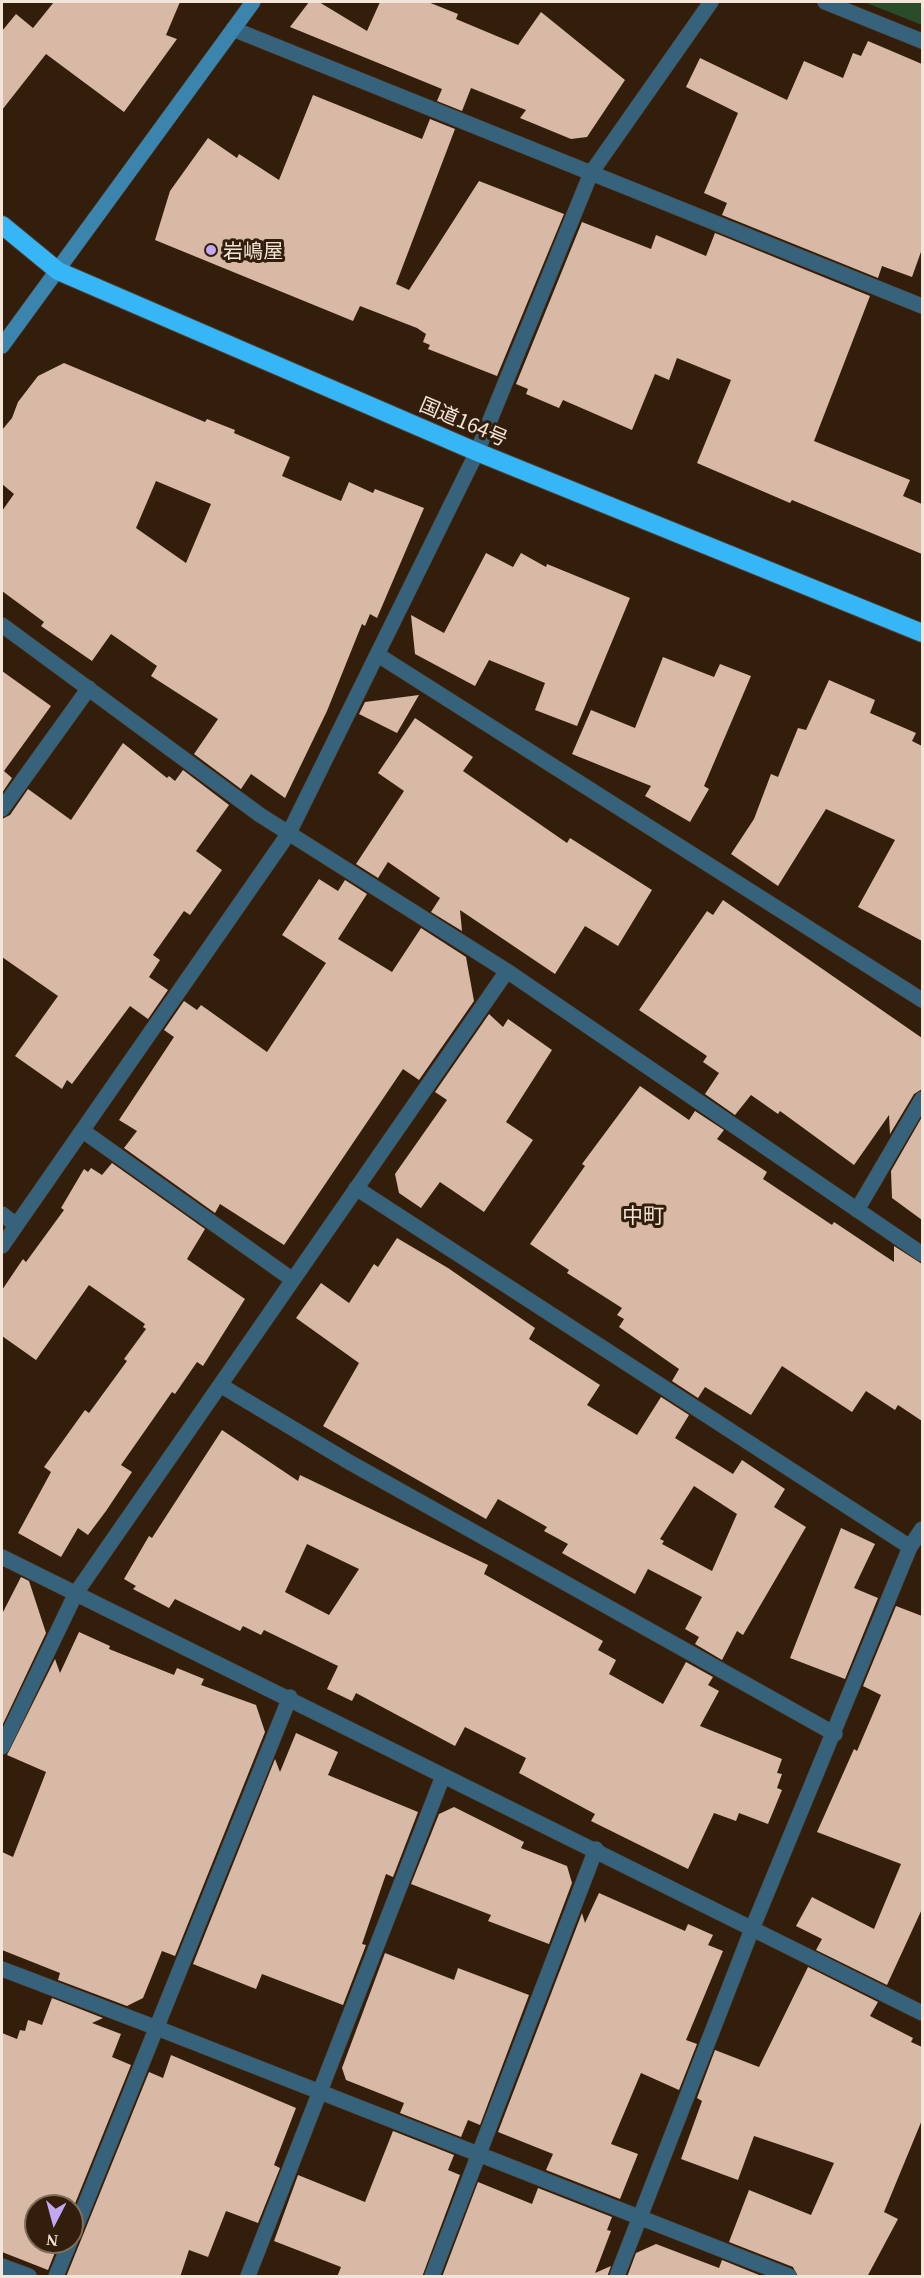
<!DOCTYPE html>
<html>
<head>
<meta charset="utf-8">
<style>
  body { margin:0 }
  #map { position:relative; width:924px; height:2278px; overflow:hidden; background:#331e0b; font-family:Georgia,serif }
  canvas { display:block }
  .frame { position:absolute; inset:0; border:3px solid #f4e5d9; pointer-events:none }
  .north { position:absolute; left:24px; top:2194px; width:60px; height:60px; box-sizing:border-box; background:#331e0b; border:2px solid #806e5d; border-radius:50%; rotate:186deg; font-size:16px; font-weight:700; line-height:24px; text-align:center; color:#f4e5d9 }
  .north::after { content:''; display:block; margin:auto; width:21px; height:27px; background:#c2a8f3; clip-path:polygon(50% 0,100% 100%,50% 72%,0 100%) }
</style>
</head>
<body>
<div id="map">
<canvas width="924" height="2278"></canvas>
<div class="frame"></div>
<div class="north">N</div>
</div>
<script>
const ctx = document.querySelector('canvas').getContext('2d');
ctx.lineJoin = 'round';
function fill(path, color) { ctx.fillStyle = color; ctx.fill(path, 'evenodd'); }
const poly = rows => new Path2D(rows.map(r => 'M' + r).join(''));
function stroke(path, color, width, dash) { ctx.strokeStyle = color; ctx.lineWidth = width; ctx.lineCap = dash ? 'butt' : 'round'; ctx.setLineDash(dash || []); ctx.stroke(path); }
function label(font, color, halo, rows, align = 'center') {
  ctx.font = font + ' Georgia,"Noto Sans JP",serif'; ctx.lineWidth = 6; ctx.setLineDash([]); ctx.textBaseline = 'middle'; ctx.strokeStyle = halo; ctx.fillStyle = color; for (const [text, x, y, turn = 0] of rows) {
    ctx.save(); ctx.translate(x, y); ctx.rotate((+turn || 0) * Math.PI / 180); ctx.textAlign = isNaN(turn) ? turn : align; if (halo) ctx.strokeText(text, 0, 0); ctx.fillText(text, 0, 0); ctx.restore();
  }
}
const green = poly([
  [864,2,922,2,922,25]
]);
const building = poly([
  [54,2,180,2,166,35,177,39,124,112,46,54,2,110,2,31,16,14,33,28],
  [309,2,319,2,367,31,380,2,428,2,458,14,456,19,518,45,541,12,625,80,587,137,571,139,520,118,526,110,471,88,462,111,437,101,442,89,290,27],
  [868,41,922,64,922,249,912,277,882,266,878,278,722,215,727,203,704,193,738,113,686,87,700,58,787,100,804,61,843,78,853,53,861,56],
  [313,95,422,139,430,119,455,129,396,284,409,290,479,181,564,214,497,376,428,349,430,345,423,342,426,334,417,328,360,306,353,321,155,240,170,191,208,138,237,158,239,154,279,180],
  [582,222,651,249,656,235,706,256,715,233,870,296,814,441,910,480,903,496,922,504,922,554,792,500,790,503,697,463,731,380,677,358,669,380,655,374,632,430,563,400,559,408,526,394,528,389,516,384],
  [64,363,205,422,207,419,235,430,234,433,290,457,282,476,341,501,349,482,373,493,375,489,424,508,377,618,370,614,365,626,362,624,327,711,285,798,251,774,241,789,194,754,218,719,151,676,157,666,111,634,92,661,41,626,44,622,2,591,2,511,14,494,2,484,2,430,12,418,18,402,38,376],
  [156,481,211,504,186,563,136,528],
  [486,553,513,567,521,553,546,567,547,564,630,598,577,726,535,710,545,683,489,660,475,686,415,654,411,615,444,633],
  [663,657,714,677,720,664,751,676,704,786,709,789,690,822,645,796,651,786,572,754,591,710,635,728],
  [2,671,51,706,4,771,12,778,2,793],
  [829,680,875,700,870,713,916,733,912,741,922,746,922,941,858,907,895,840,826,809,778,886,731,854,754,819,771,774,778,777,798,728,806,730],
  [419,695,397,733,359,714,365,702],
  [415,718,473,757,463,771,567,843,570,838,652,890,618,946,585,926,555,974,460,910,462,931,431,912,440,898,388,862,378,878,356,864,404,791,378,773],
  [123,743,167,778,169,776,175,781,183,770,229,805,196,851,222,870,190,915,184,911,153,955,160,960,149,977,168,990,148,1019,130,1006,72,1084,67,1080,62,1089,15,1056,58,996,2,957,2,819,10,815,28,789,71,820],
  [319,879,338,891,345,880,367,894,338,939,392,972,421,928,466,957,474,1001,419,1080,403,1069,284,1245,220,1204,215,1213,124,1148,137,1131,119,1120,174,1037,164,1030,184,1001,197,1010,201,1005,267,1052,326,963,282,935],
  [723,900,922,1038,922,1089,914,1094,890,1134,889,1115,854,1165,780,1111,778,1114,751,1095,735,1115,705,1094,719,1073,703,1062,707,1056,639,1010,707,911,713,915],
  [489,1014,503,1027,508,1019,552,1050,506,1122,533,1140,484,1212,440,1182,421,1208,399,1193,395,1174,447,1100,435,1092],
  [640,1086,689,1120,695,1111,724,1130,717,1139,767,1172,763,1179,832,1225,834,1222,894,1262,894,1246,922,1264,922,1421,898,1405,895,1410,866,1391,852,1412,782,1366,751,1415,705,1387,698,1398,672,1381,679,1369,619,1327,624,1319,617,1315,622,1308,567,1273,569,1270,530,1244,585,1166,582,1164],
  [922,1117,922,1220,892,1198,891,1171],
  [112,1163,205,1229,187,1259,245,1299,203,1366,197,1362,175,1394,172,1392,121,1465,132,1472,106,1511,88,1535,78,1528,61,1557,18,1533,51,1472,44,1467,85,1410,89,1413,127,1361,124,1359,146,1329,143,1327,145,1324,89,1285,36,1360,2,1336,2,1290,23,1259,26,1262,64,1210,61,1208,84,1169,88,1172,91,1168,102,1175],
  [397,1238,448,1268,535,1328,529,1339,600,1385,587,1405,637,1435,661,1397,689,1415,675,1438,733,1474,742,1460,785,1489,774,1507,806,1527,743,1635,737,1631,722,1660,695,1644,699,1637,685,1629,702,1597,648,1569,635,1594,562,1553,568,1544,544,1531,547,1527,498,1499,486,1519,323,1426,359,1363,296,1318,321,1283,349,1303,374,1264,378,1267],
  [694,1486,737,1514,712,1571,662,1544,664,1541,660,1539],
  [222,1430,298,1481,300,1475,488,1565,484,1574,603,1641,598,1650,616,1660,609,1674,663,1704,686,1662,713,1677,708,1685,719,1691,700,1726,782,1759,777,1773,782,1774,777,1788,782,1790,768,1824,739,1813,736,1821,714,1813,688,1869,591,1821,595,1814,519,1773,526,1758,465,1727,455,1746,356,1693,352,1701,327,1689,338,1666,264,1630,261,1635,243,1626,240,1631,175,1599,169,1608,133,1589,136,1586,124,1579,149,1536,152,1538],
  [307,1544,359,1569,329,1615,285,1592],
  [841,1528,875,1544,854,1588,878,1598,845,1679,790,1658],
  [21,1577,29,1581,46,1633,2,1726,2,1614],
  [896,1606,922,1616,922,1909,887,1985,816,1950,822,1939,796,1926,812,1897,874,1929,901,1864,817,1832,854,1749,857,1751,881,1695,863,1686],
  [79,1632,110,1646,109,1649,174,1675,177,1668,204,1679,201,1685,256,1705,265,1732,175,1956,162,1951,143,1998,127,2006,58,1980,60,1973,2,1950,2,1852,13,1857,46,1772,7,1755,55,1659,60,1673],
  [296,1733,338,1752,328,1775,418,1812,393,1877,386,1874,362,1944,366,1945,343,2005,262,1974,256,1989,193,1964,275,1759,280,1772],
  [454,1807,524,1842,521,1848,567,1866,572,1883,549,1944,488,1921,491,1915,411,1884,439,1814],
  [599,1893,685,1931,688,1924,713,1935,708,1945,723,1951,686,2040,697,2044,679,2090,641,2073,611,2144,638,2154,620,2199,546,2170,553,2154,498,2132,582,1913,585,1923],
  [385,1953,454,1980,458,1968,529,1995,480,2125,468,2120,461,2137,400,2113,404,2103,346,2080,342,2068],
  [808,1967,878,2002,870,2016,913,2038,911,2042,922,2047,922,2120,884,2212,898,2219,867,2277,798,2277,793,2267,729,2242,749,2190,811,2215,834,2163,754,2136,738,2180,681,2159,702,2101,697,2098,715,2050,759,2067],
  [52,1998,103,2018,92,2023,121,2034,112,2057,131,2065,72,2211,72,2206,36,2206,36,2242,59,2242,48,2270,2,2252,2,2033,17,2039,20,2030,25,2031,28,2020,42,2025],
  [171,2055,296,2108,274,2165,280,2168,258,2223,226,2211,208,2257,189,2250,180,2277,66,2277,149,2072,163,2078],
  [393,2131,454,2155,448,2170,460,2175,422,2277,337,2277,341,2267,274,2241,298,2175,365,2202],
  [478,2182,532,2204,538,2188,612,2217,607,2230,611,2231,595,2273,611,2266,607,2277,442,2277],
  [656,2244,719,2268,722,2260,764,2277,627,2277,636,2253]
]);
const street = poly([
  [825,2,922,41],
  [233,29,922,306],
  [2,625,260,815,507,971,922,1254],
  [378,655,922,1000],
  [2,809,89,688],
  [83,1131,293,1280],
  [356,1188,910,1547],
  [857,1210,922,1099],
  [2,1214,16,1225],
  [2,1246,289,833,477,452,591,173,711,2],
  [220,1385,349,1462,835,1734],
  [2,1557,922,2013],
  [2,1747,76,1593,507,971],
  [2,1969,157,2028,789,2276],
  [72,2237,290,1697],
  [2,2266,29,2276],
  [56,2276,70,2242],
  [248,2276,443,1776],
  [432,2276,596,1849],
  [617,2276,752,1929,910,1547,922,1529]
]);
const secondary = poly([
  [2,346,253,2]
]);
const highway = poly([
  [2,225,58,271,477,452,922,633]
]);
const markers = [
  [211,250,6,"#c2a8f3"]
];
const poiNames = [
  ["岩嶋屋",223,250]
];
const streetNames = [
  ["国道164号",464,421,23]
];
const neighbourhoodNames = [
  ["中町",643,1215]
];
fill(green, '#294c2a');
fill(building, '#d8b9a6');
stroke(street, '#4e3a28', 16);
stroke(secondary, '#4e3a28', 16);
stroke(highway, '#4e3a28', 20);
stroke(street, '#36627b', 15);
stroke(secondary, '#3a84ad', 15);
stroke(highway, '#37b6f7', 18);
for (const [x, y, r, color] of markers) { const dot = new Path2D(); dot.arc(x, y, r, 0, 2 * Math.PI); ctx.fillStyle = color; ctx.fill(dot); stroke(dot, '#331e0b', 2); }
label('20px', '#f4e5d9', '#331e0b', poiNames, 'left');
label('20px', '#f4e5d9', '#331e0b', streetNames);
label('21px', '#f4e5d9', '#331e0b', neighbourhoodNames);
</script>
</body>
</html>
